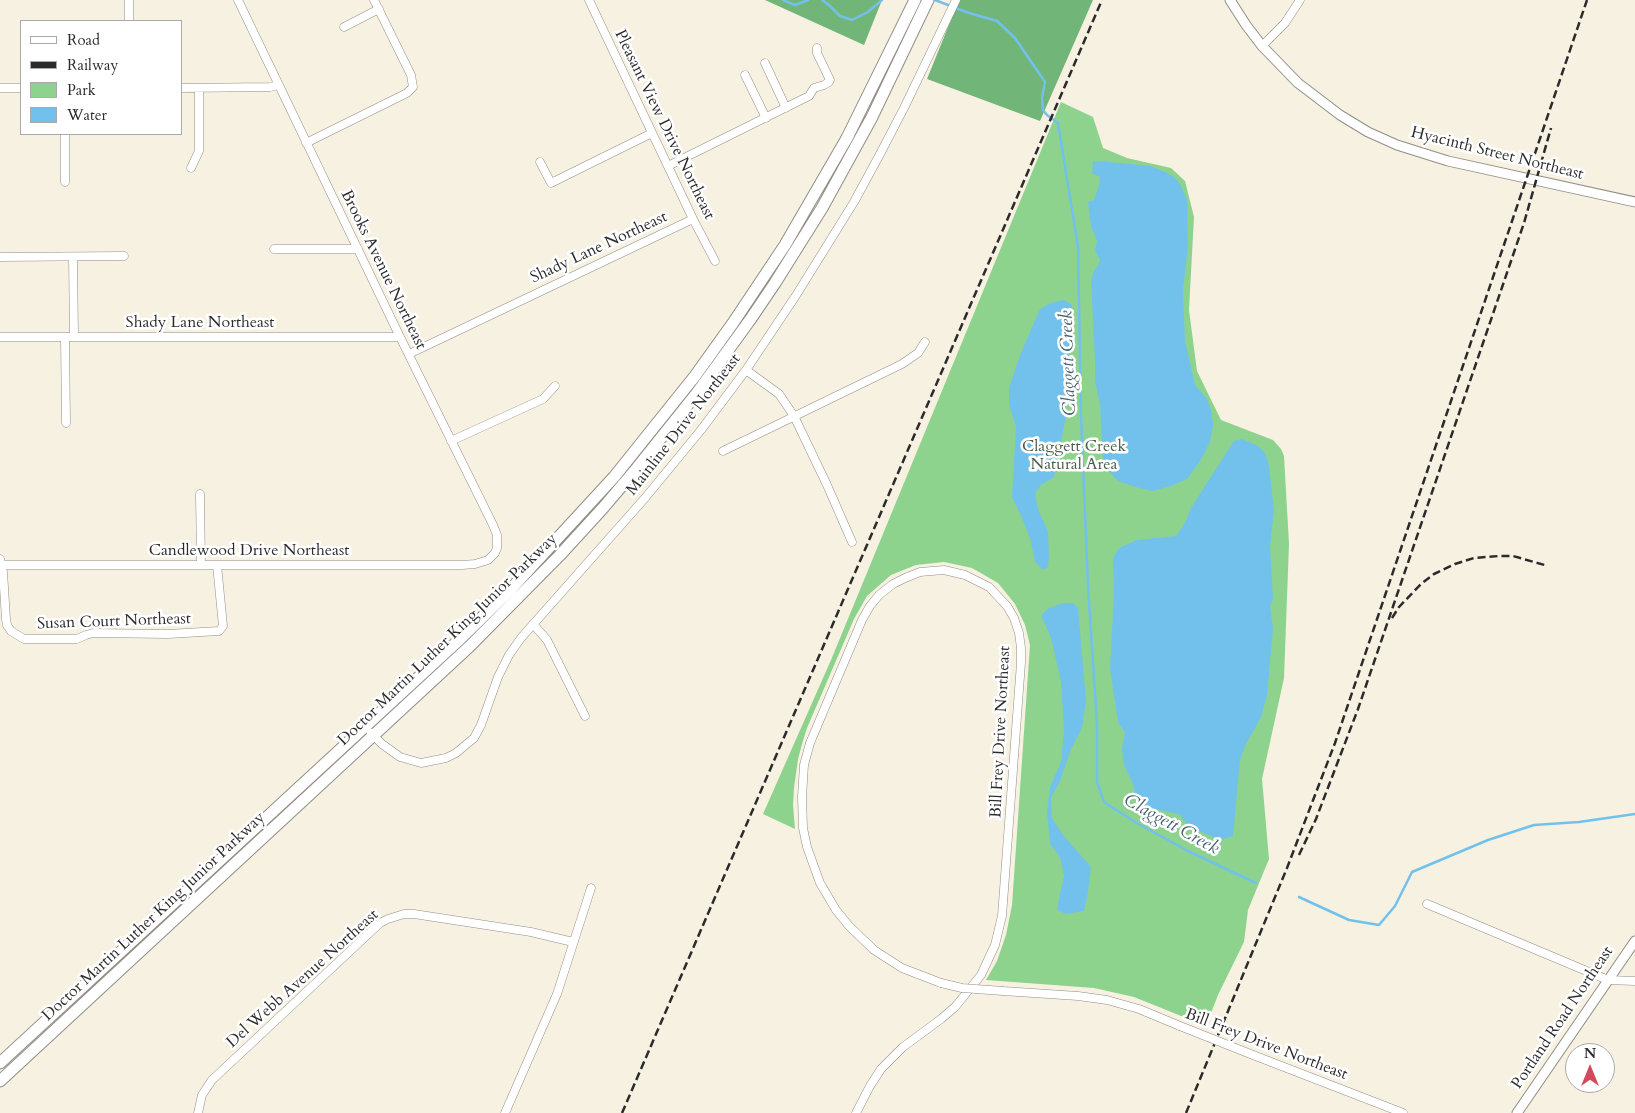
<!DOCTYPE html>
<html>
<head>
<meta charset="utf-8">
<style>
  body { margin:0 }
  #map { position:relative; width:1635px; height:1113px; overflow:hidden; background:#f7f1e2; font-family:Cardo,serif }
  canvas { display:block }
  .legend { position:absolute; left:20px; top:20px; width:162px; height:115px; box-sizing:border-box; background:#fff; border:1px solid #aaa; margin:0; padding:6px 9px; list-style:none; font-size:15px; color:#2b2b2b }
  .legend li { display:flex; align-items:center; gap:10px; height:25px }
  .legend b { width:25px; border:1px solid #aaa }
  .north { position:absolute; left:1565px; top:1043px; width:50px; height:50px; box-sizing:border-box; background:#fff; border:1px solid #aaa; border-radius:50%; rotate:0deg; font-size:14px; font-weight:700; line-height:20px; text-align:center; color:#2b2b2b }
  .north::after { content:''; display:block; margin:auto; width:18px; height:22px; background:#d1495b; clip-path:polygon(50% 0,100% 100%,50% 72%,0 100%) }
</style>
</head>
<body>
<div id="map">
<canvas width="1635" height="1113"></canvas>
<ul class="legend">
<li><b style="height:6px;background:#fff"></b>Road</li>
<li><b style="height:6px;background:#2b2b2b"></b>Railway</li>
<li><b style="height:14px;background:#8ed38d"></b>Park</li>
<li><b style="height:14px;background:#72c1ec"></b>Water</li>
</ul>
<div class="north">N</div>
</div>
<script>
const ctx = document.querySelector('canvas').getContext('2d');
ctx.lineJoin = 'round';
function fill(path, color) { ctx.fillStyle = color; ctx.fill(path, 'evenodd'); }
const poly = rows => new Path2D(rows.map(r => 'M' + r).join(''));
function stroke(path, color, width, dash) { ctx.strokeStyle = color; ctx.lineWidth = width; ctx.lineCap = dash ? 'butt' : 'round'; ctx.setLineDash(dash || []); ctx.stroke(path); }
function label(font, color, halo, rows, align = 'center') {
  ctx.font = font + ' Cardo,serif'; ctx.lineWidth = 5; ctx.setLineDash([]); ctx.textBaseline = 'middle'; ctx.strokeStyle = halo; ctx.fillStyle = color; for (const [text, x, y, turn = 0] of rows) {
    ctx.save(); ctx.translate(x, y); ctx.rotate((+turn || 0) * Math.PI / 180); ctx.textAlign = isNaN(turn) ? turn : align; if (halo) ctx.strokeText(text, 0, 0); ctx.fillText(text, 0, 0); ctx.restore();
  }
}
const green = poly([
  [1061,102,1093,117,1103,148,1127,158,1171,168,1185,181,1194,217,1189,310,1197,371,1221,420,1273,440,1281,449,1284,456,1289,544,1284,678,1262,779,1269,859,1248,910,1244,942,1218,995,1206,1026,1134,997,1094,988,986,980,997,961,1006,935,1012,905,1030,645,1025,625,1015,604,998,583,972,568,944,562,916,565,891,575,867,596,854,619,807,728,802,744,798,759,794,788,793,805,795,829,763,814,831,660]
]);
const forest = poly([
  [765,0,882,0,864,45],
  [959,0,1093,0,1040,121,927,79]
]);
const water = poly([
  [1099,161,1150,166,1165,172,1174,177,1180,184,1187,200,1188,245,1183,290,1185,341,1195,385,1207,399,1211,410,1213,425,1210,442,1200,461,1187,479,1171,486,1153,491,1139,488,1118,481,1106,468,1103,459,1100,405,1095,381,1095,361,1091,280,1094,271,1098,266,1100,260,1095,251,1097,241,1091,226,1088,202,1094,200,1100,183,1100,177,1092,173,1093,162],
  [1064,300,1072,305,1065,421,1054,477,1041,485,1035,493,1038,509,1048,532,1049,557,1048,567,1043,570,1035,562,1030,538,1022,518,1012,497,1016,426,1009,405,1009,388,1020,355,1040,309,1053,302],
  [1242,439,1258,446,1265,453,1269,465,1274,511,1270,545,1273,600,1270,606,1273,629,1267,695,1261,717,1246,744,1240,760,1233,836,1220,840,1190,827,1179,814,1144,807,1136,800,1133,784,1124,765,1122,749,1125,733,1118,722,1110,668,1114,594,1113,558,1119,548,1137,540,1176,536,1185,523,1191,508,1234,441],
  [1063,603,1073,603,1078,608,1086,700,1082,728,1071,749,1060,781,1051,798,1052,818,1063,835,1091,867,1088,892,1084,911,1066,914,1057,910,1059,898,1064,876,1060,857,1050,844,1047,812,1050,787,1061,762,1064,730,1061,682,1051,638,1041,615,1049,608]
]);
const stream = poly([
  [783,0,795,5,808,0],
  [822,0,829,5,840,16,852,20,868,12,882,0],
  [935,0,969,13,997,21,1015,38,1045,82,1042,98,1043,110,1047,115,1058,123,1078,247,1081,416,1088,587,1097,723,1097,782,1104,802,1135,822,1188,851,1256,883],
  [1299,897,1349,920,1379,925,1395,906,1412,872,1488,840,1534,825,1579,822,1635,814]
]);
const minor = poly([
  [589,0,693,219,715,261],
  [129,21,129,0],
  [344,27,379,9],
  [1262,46,1285,23,1300,0],
  [765,63,786,108],
  [745,75,766,118],
  [0,88,21,88],
  [181,88,270,87,278,85],
  [306,143,407,93,413,87,411,75,374,0],
  [540,162,551,183,652,133],
  [668,166,809,96,814,88,824,85,829,82,830,80,817,53,817,48],
  [191,168,199,151,199,88],
  [65,182,65,134],
  [274,249,358,249],
  [0,257,124,256],
  [73,257,74,337],
  [0,337,400,337],
  [65,337,66,423],
  [409,354,693,219],
  [746,370,779,394,794,416,827,485,852,542],
  [451,441,543,399,555,386],
  [723,451,902,364,918,353,925,342],
  [200,494,201,565],
  [0,559,3,572,6,619,7,625,11,631,24,639,77,639,86,635,93,633,168,634,219,631,223,626,217,565],
  [0,565,462,565,475,564,488,560,495,553,497,548,497,535,493,525,400,337,238,0],
  [533,624,547,640,585,716],
  [371,733,382,744,400,757,421,763,446,758,456,753,474,738,481,725,498,677,509,655,521,638,645,498,701,430,746,370,795,297,854,202,879,156,904,108,956,0],
  [1427,904,1608,980,1635,981],
  [1003,991,1078,996,1107,1000,1139,1009,1180,1026],
  [1253,1055,1403,1113],
  [198,1113,202,1095,212,1080,380,923,388,919,404,914,414,914,531,932,573,942],
  [505,1113,557,994,591,888],
  [856,1113,870,1086,881,1069,903,1047,941,1019,955,1007,981,975,995,945,1002,916,1021,663,1021,648,1019,633,1014,618,1007,606,989,587,965,575,944,570,920,572,905,578,893,584,879,595,870,606,862,620,810,743,804,765,802,797,803,828,807,847,820,883,836,910,849,926,874,950,902,968,941,983]
]);
const major = poly([
  [1230,0,1246,25,1262,46,1298,83,1340,115,1368,132,1397,145,1448,161,1635,202],
  [1517,1113,1635,941]
]);
const highway = poly([
  [0,1063,458,641,510,590,614,477,695,376,733,323,785,245,847,138,915,0],
  [0,1081,470,646,560,555,603,508,637,468,697,393,750,320,775,283,822,208,872,117,928,0]
]);
const rail = poly([
  [1392,618,1399,607,1421,584,1434,574,1455,564,1474,558,1499,556,1513,556,1548,566],
  [1299,855,1316,819,1358,709,1524,223,1551,128],
  [622,1113,1102,0],
  [1186,1113,1287,868,1335,743,1587,0]
]);
const minorBridge = poly([
  [941,983,962,988,1003,991],
  [1180,1026,1253,1055]
]);
const streetNames = [
  ["Pleasant View Drive Northeast",664,125,64],
  ["Hyacinth Street Northeast",1497,154,14],
  ["Shady Lane Northeast",599,248,-25],
  ["Brooks Avenue Northeast",383,270,64],
  ["Shady Lane Northeast",200,323],
  ["Mainline Drive Northeast",684,425,-52],
  ["Candlewood Drive Northeast",249,551],
  ["Susan Court Northeast",114,622,-2],
  ["Doctor Martin Luther King Junior Parkway",448,640,-44],
  ["Bill Frey Drive Northeast",1001,732,-87],
  ["Doctor Martin Luther King Junior Parkway",154,917,-43],
  ["Del Webb Avenue Northeast",303,979,-42],
  ["Portland Road Northeast",1563,1018,-56],
  ["Bill Frey Drive Northeast",1266,1045,21]
];
const parkNames = [
  ["Claggett Creek",1074,447],
  ["Natural Area",1074,465]
];
const waterNames = [
  ["Claggett Creek",1069,363,-92],
  ["Claggett Creek",1171,825,29]
];
fill(green, '#8ed38d');
fill(forest, '#72b578');
fill(water, '#72c1ec');
stroke(stream, '#72c1ec', 2.5);
stroke(minor, '#918e86', 9);
stroke(major, '#918e86', 11);
stroke(highway, '#918e86', 13);
stroke(minor, '#fff', 8);
stroke(major, '#fff', 9);
stroke(highway, '#fff', 11);
stroke(rail, '#2b2b2b', 2.5, [8, 4]);
stroke(minorBridge, '#918e86', 9, []);
stroke(minorBridge, '#fff', 8);
label('16px', '#2b2b2b', '#fff', streetNames);
label('16px', '#495d48', '#fff', parkNames);
label('italic 18px', '#44606f', '#fff', waterNames);
</script>
</body>
</html>
